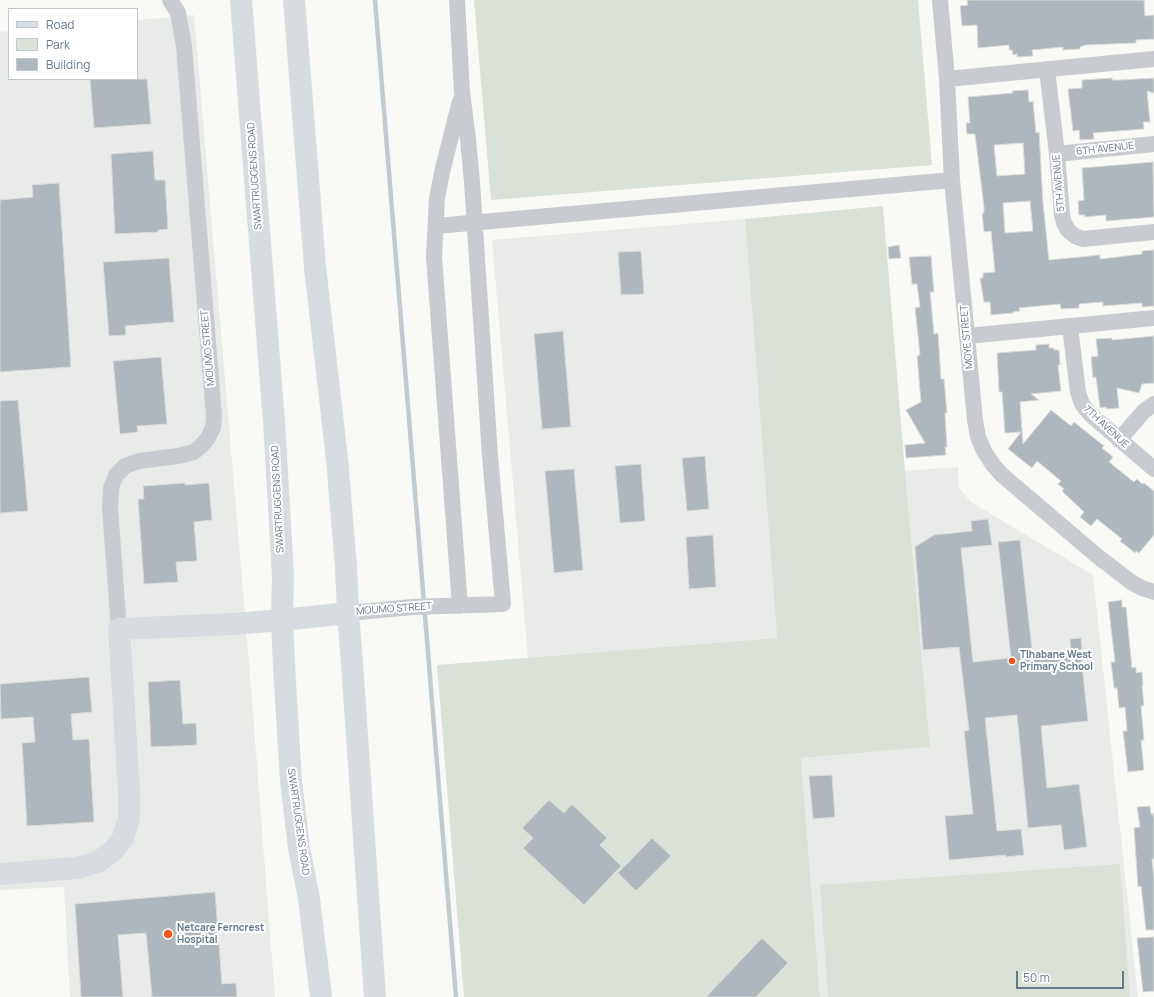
<!DOCTYPE html>
<html>
<head>
<meta charset="utf-8">
<style>
  body { margin:0 }
  #map { position:relative; width:1154px; height:997px; overflow:hidden; background:#f9f9f6; font-family:Manrope,sans-serif }
  canvas { display:block }
  .legend { position:absolute; left:8px; top:8px; width:130px; height:72px; box-sizing:border-box; background:#fff; border:1px solid #c1c9d0; margin:0; padding:5px 7px; list-style:none; font-size:12px; color:#64788a }
  .legend li { display:flex; align-items:center; gap:8px; height:20px }
  .legend b { width:20px; border:1px solid #c1c9d0 }
  .scale { position:absolute; left:1016px; top:971px; width:108px; height:18px; box-sizing:border-box; border:2px solid #64788a; border-top:0; padding-left:5px; font-size:12px; line-height:14px; white-space:nowrap; color:#64788a; -webkit-text-stroke:3px #fff; paint-order:stroke }
</style>
</head>
<body>
<div id="map">
<canvas width="1154" height="997"></canvas>
<ul class="legend">
<li><b style="height:5px;background:#d6dce0"></b>Road</li>
<li><b style="height:11px;background:#dae1d6"></b>Park</li>
<li><b style="height:11px;background:#aeb7be"></b>Building</li>
</ul>
<div class="scale">50 m</div>
</div>
<script>
const ctx = document.querySelector('canvas').getContext('2d');
ctx.lineJoin = 'round';
function fill(path, color) { ctx.fillStyle = color; ctx.fill(path, 'evenodd'); }
const poly = rows => new Path2D(rows.map(r => 'M' + r).join(''));
function stroke(path, color, width, dash) { ctx.strokeStyle = color; ctx.lineWidth = width; ctx.lineCap = dash ? 'butt' : 'round'; ctx.setLineDash(dash || []); ctx.stroke(path); }
function label(font, color, halo, rows, align = 'center') {
  ctx.font = font + ' Manrope,sans-serif'; ctx.lineWidth = 4; ctx.setLineDash([]); ctx.textBaseline = 'middle'; ctx.strokeStyle = halo; ctx.fillStyle = color; for (const [text, x, y, turn = 0] of rows) {
    ctx.save(); ctx.translate(x, y); ctx.rotate((+turn || 0) * Math.PI / 180); ctx.textAlign = isNaN(turn) ? turn : align; if (halo) ctx.strokeText(text, 0, 0); ctx.fillText(text, 0, 0); ctx.restore();
  }
}
const built = poly([
  [194,15,248,650,275,997,70,997,64,887,0,890,0,32,9,31,9,79,137,79,137,20],
  [745,219,777,638,528,658,492,240],
  [958,467,959,488,971,502,1093,575,1138,997,820,997,801,758,930,747,905,471]
]);
const green = poly([
  [474,0,918,0,932,165,491,200],
  [883,206,905,471,930,747,801,758,820,997,464,997,437,665,777,638,745,219],
  [1120,864,1130,997,828,997,820,885]
]);
const stream = poly([
  [375,0,456,997]
]);
const building = poly([
  [967,0,1144,0,1145,16,1154,15,1154,39,1136,40,1136,43,1086,45,1080,47,1080,49,1063,50,1063,47,1032,50,1033,56,1017,57,1017,54,1013,55,1012,50,1009,50,1009,45,978,48,977,25,962,26,960,6,968,5,967,0],
  [1112,78,1112,80,1120,80,1154,78,1154,93,1147,91,1150,122,1143,122,1144,129,1093,133,1094,139,1080,140,1079,130,1073,131,1068,89,1082,88,1082,80,1112,78],
  [90,79,147,79,151,124,94,128,90,79],
  [1028,90,1029,102,1033,101,1036,133,1039,132,1043,203,1049,260,1100,255,1100,259,1142,254,1142,251,1154,250,1154,306,1142,307,1142,303,1103,306,1103,302,1079,304,1079,308,1061,309,1060,304,1019,308,1020,311,1013,312,1013,313,991,315,990,302,984,302,980,278,983,278,983,273,995,272,991,231,984,232,982,213,984,213,984,207,975,134,967,134,966,123,970,123,968,97,1013,93,1012,91,1028,90],
  [1023,143,1025,174,997,176,994,145,1023,143],
  [1030,201,1033,231,1005,233,1003,203,1030,201],
  [153,151,155,180,165,180,168,229,158,230,158,232,115,234,111,154,153,151],
  [1153,162,1154,217,1106,221,1106,215,1085,217,1085,215,1079,215,1078,201,1084,200,1082,168,1153,162],
  [59,183,71,367,0,372,0,200,33,197,32,185,59,183],
  [899,245,901,258,889,259,888,247,899,245],
  [641,251,644,294,621,295,618,252,641,251],
  [931,256,934,292,930,292,934,334,938,333,941,379,944,379,947,413,945,413,947,447,945,447,946,455,906,458,905,445,925,443,906,410,921,402,917,356,920,355,915,308,920,307,917,284,912,284,909,257,931,256],
  [169,258,174,322,125,326,126,335,109,336,103,262,169,258],
  [563,331,571,427,542,429,534,334,563,331],
  [1154,336,1154,383,1142,384,1139,393,1117,388,1119,408,1106,409,1106,407,1100,408,1096,377,1093,378,1091,357,1098,356,1096,339,1112,338,1112,340,1154,336],
  [1049,344,1049,348,1054,348,1054,350,1059,350,1060,365,1058,365,1061,391,1031,394,1039,400,1020,402,1023,444,1051,410,1071,426,1074,422,1104,446,1102,448,1113,457,1109,462,1134,482,1137,479,1142,484,1144,483,1154,491,1154,535,1139,553,1136,551,1135,553,1129,548,1120,541,1122,539,1097,519,1091,526,1080,517,1084,512,1062,491,1064,489,1058,484,1061,481,1037,461,1032,468,1008,449,1021,432,1005,433,1002,392,999,392,997,353,1036,350,1036,345,1049,344],
  [161,357,167,424,137,426,138,432,120,434,113,361,161,357],
  [18,400,28,511,0,513,0,401,18,400],
  [705,456,709,509,687,511,682,458,705,456],
  [641,464,645,521,620,523,615,466,641,464],
  [574,469,583,570,554,573,545,471,574,469],
  [185,483,185,485,209,483,212,520,194,522,197,561,176,562,178,582,144,584,138,499,144,499,143,486,185,483],
  [988,519,992,545,961,548,973,662,1011,658,998,542,1020,540,1033,659,1081,655,1088,721,1041,726,1047,788,1079,784,1087,847,1064,850,1061,825,1028,828,1017,715,985,718,997,831,1021,829,1024,855,1006,857,1006,855,949,860,945,816,973,814,964,731,969,730,959,647,923,650,915,547,934,535,972,531,971,521,988,519],
  [713,535,716,587,689,589,686,537,713,535],
  [1122,600,1122,607,1126,607,1132,668,1136,667,1136,673,1142,672,1143,685,1142,685,1144,706,1141,706,1144,740,1141,740,1144,770,1128,772,1123,731,1127,731,1125,707,1119,708,1117,688,1114,688,1111,662,1115,662,1108,602,1122,600],
  [1081,638,1082,650,1071,651,1070,639,1081,638],
  [89,677,92,712,71,714,73,740,89,739,94,822,27,826,22,743,35,742,33,717,1,719,0,684,89,677],
  [180,680,183,724,196,723,197,745,151,747,148,682,180,680],
  [832,775,835,817,813,819,809,776,832,775],
  [549,800,564,813,572,804,607,838,600,845,621,866,584,905,523,848,533,838,522,828,549,800],
  [1150,806,1151,814,1153,813,1154,820,1154,859,1152,859,1154,878,1154,930,1146,930,1141,886,1138,887,1134,828,1140,827,1137,807,1150,806],
  [652,838,671,856,636,891,618,873,652,838],
  [215,892,222,984,236,983,237,997,152,997,146,933,118,935,123,997,81,997,75,904,215,892],
  [1154,937,1154,991,1143,992,1137,938,1154,937],
  [762,938,788,963,756,997,706,997,762,938]
]);
const street = poly([
  [940,0,947,79,952,180,975,420,978,437,984,451,993,465,1002,475,1096,555,1131,582,1142,588,1154,592],
  [1047,69,1057,154,1062,215,1064,223,1068,230,1075,236,1083,239,1154,232],
  [947,79,1154,59],
  [460,101,443,168,437,198,434,257,460,606],
  [1057,154,1154,144],
  [436,226,952,180],
  [1070,327,1078,392,1082,404,1091,415,1154,469],
  [967,336,1154,318],
  [1119,440,1144,411,1154,404],
  [348,613,412,607,503,604,490,456,472,182,468,139,462,92,457,0],
  [119,629,110,508,111,488,116,475,125,466,139,461,178,456,194,452,202,445,208,438,213,427,214,416,184,46,178,13,170,0]
]);
const secondary = poly([
  [241,0,274,422,283,576,282,620,284,666,291,781,299,848,309,899,321,997],
  [294,0,315,267,337,459,346,567,348,613,352,663,375,997],
  [0,874,77,868,98,862,114,850,123,838,129,818,129,792,119,629,234,624,282,620,348,613]
]);
const markers = [
  [1012,661,4,"#f65419"],
  [168,934,5,"#f65419"]
];
const streetNames = [
  ["6TH AVENUE",1105,149,-6],
  ["SWARTRUGGENS ROAD",255,176,-94],
  ["5TH AVENUE",1059,183,-95],
  ["MOYE STREET",967,337,-95],
  ["MOUMO STREET",208,348,-95],
  ["7TH AVENUE",1106,427,43],
  ["SWARTRUGGENS ROAD",278,499,-93],
  ["MOUMO STREET",394,609,-4],
  ["SWARTRUGGENS ROAD",298,822,82]
];
const poiNames = [
  ["Tlhabane West",1020,655],
  ["Primary School",1020,667],
  ["Netcare Ferncrest",177,928],
  ["Hospital",177,940]
];
fill(built, '#e9ebe9');
fill(green, '#dae1d6');
stroke(stream, '#c1ccd2', 4.5);
fill(building, '#aeb7be');
stroke(building, '#dbdbd8', 1);
stroke(street, '#c8ccd0', 16);
stroke(secondary, '#d6dce0', 22);
for (const [x, y, r, color] of markers) { const dot = new Path2D(); dot.arc(x, y, r, 0, 2 * Math.PI); ctx.fillStyle = color; ctx.fill(dot); stroke(dot, '#fff', 1.5); }
label('10px', '#64788a', '#fff', streetNames);
label('bold 10px', '#64788a', '#fff', poiNames, 'left');
</script>
</body>
</html>
